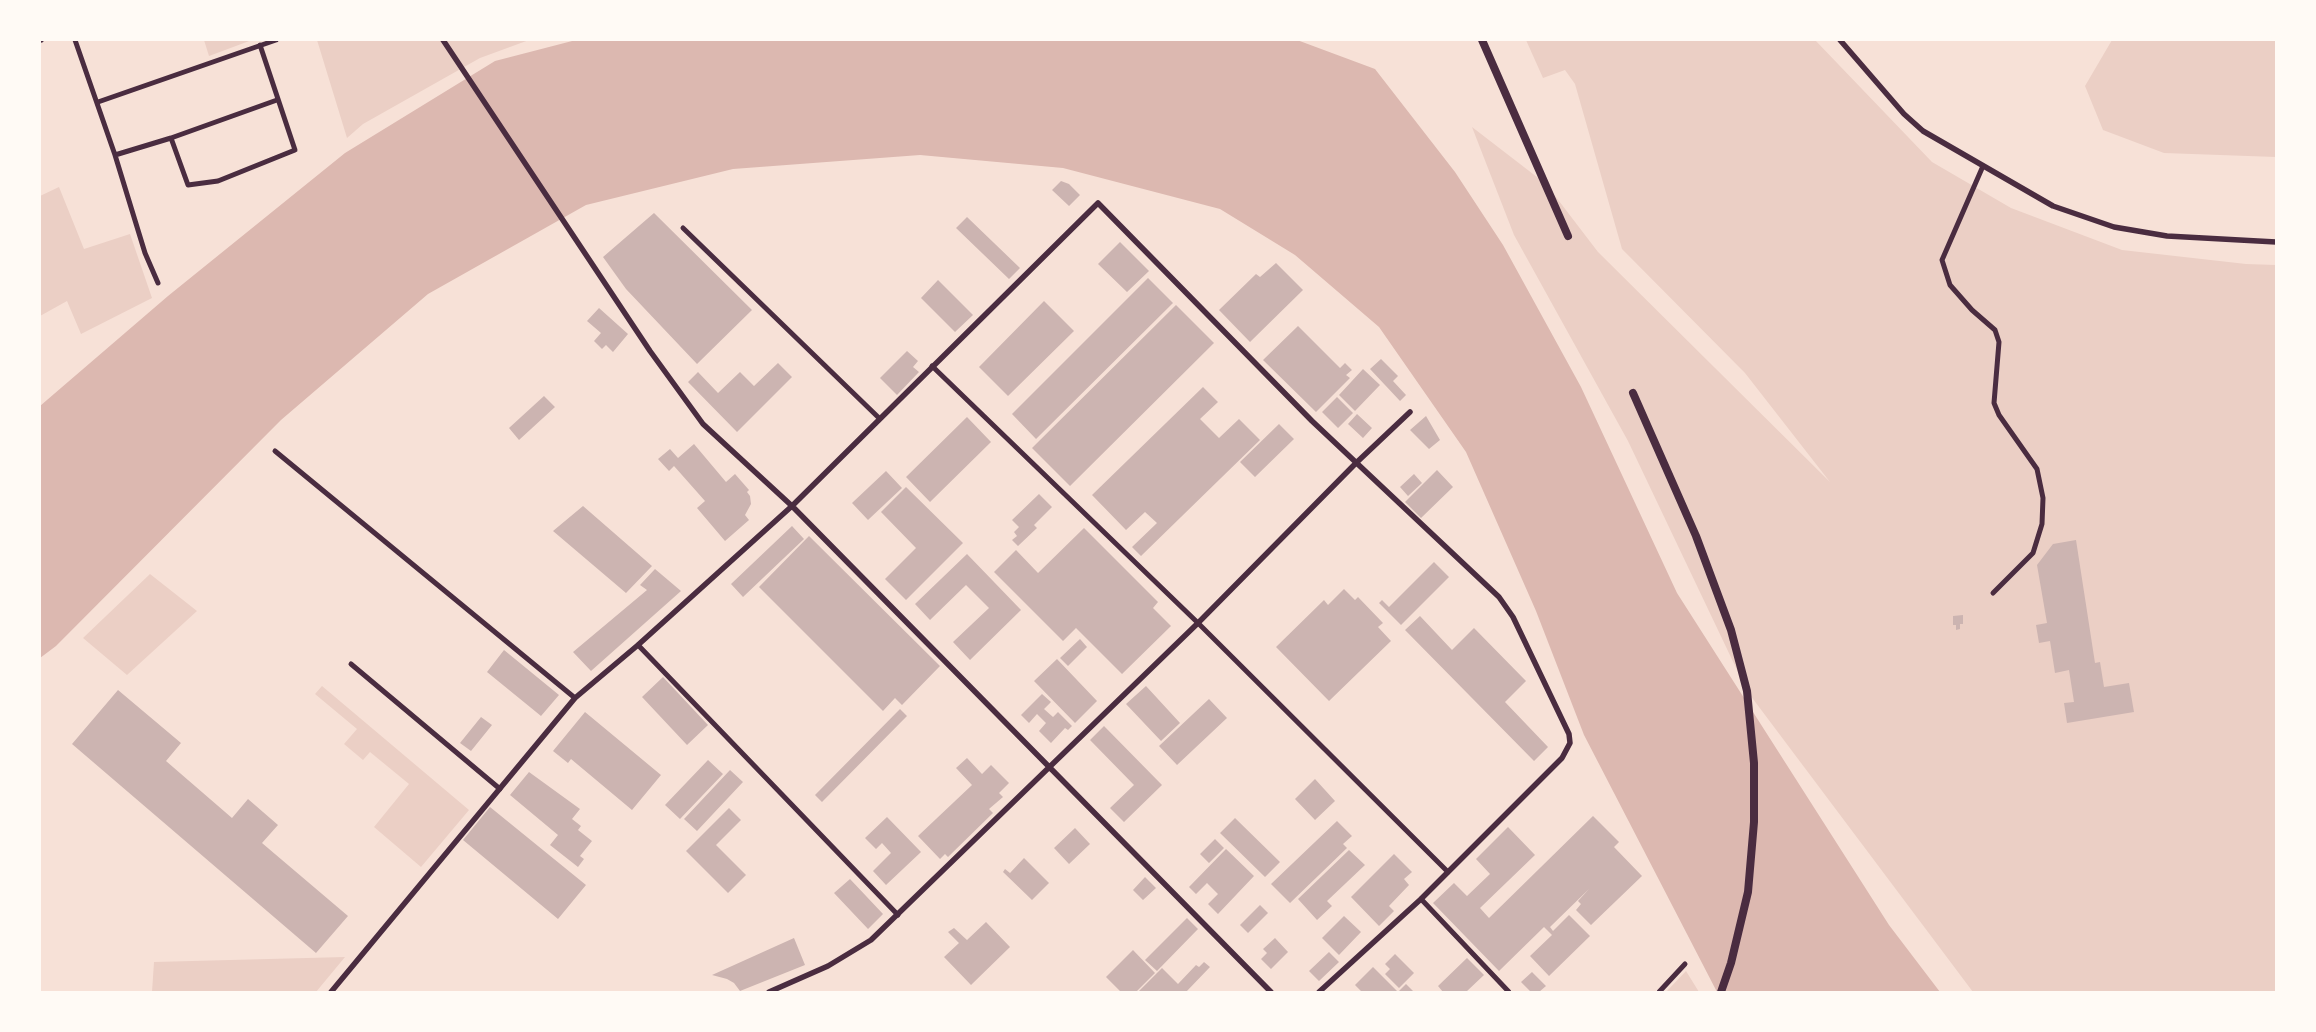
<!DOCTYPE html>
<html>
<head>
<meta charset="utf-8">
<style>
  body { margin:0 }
  #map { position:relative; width:2316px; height:1032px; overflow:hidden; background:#f7e1d7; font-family:"Space Grotesk",sans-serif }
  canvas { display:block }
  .frame { position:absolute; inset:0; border:41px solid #fffaf5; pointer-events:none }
</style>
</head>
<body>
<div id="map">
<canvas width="2316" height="1032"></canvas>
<div class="frame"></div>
</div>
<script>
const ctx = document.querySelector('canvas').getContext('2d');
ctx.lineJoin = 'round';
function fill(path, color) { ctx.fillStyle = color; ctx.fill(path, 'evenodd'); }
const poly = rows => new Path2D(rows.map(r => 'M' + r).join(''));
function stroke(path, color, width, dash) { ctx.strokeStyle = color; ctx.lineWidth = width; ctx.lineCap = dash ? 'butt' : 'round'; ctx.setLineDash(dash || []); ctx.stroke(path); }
const green = poly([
  [204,40,252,40,209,56],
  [317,40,529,40,480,58,363,124,347,138],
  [1526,40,1815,40,1932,162,2011,208,2122,250,2246,264,2276,265,2276,992,1973,992,1747,691,1628,441,1514,235,1472,127,1546,184,1598,252,1830,482,1745,373,1622,249,1575,84,1565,70,1543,78],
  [2112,40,2276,40,2276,157,2164,153,2103,130,2085,86],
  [59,187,84,249,130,234,152,298,81,334,67,301,40,316,40,196],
  [150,574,197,611,127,675,83,638],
  [322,686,469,810,421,867,374,827,409,784,370,752,363,760,344,744,357,729,315,694],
  [345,957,316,992,152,992,154,962],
  [1686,971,1699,992,1666,992]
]);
const water = poly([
  [576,40,1297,40,1375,69,1455,172,1503,245,1581,387,1677,593,1889,925,1940,992,1717,992,1584,735,1536,611,1466,452,1379,327,1295,255,1220,209,1063,168,920,155,733,169,586,205,428,294,281,420,56,646,40,658,40,406,168,296,345,153,495,61]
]);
const building = poly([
  [1061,181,1069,184,1080,195,1069,206,1052,190],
  [654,213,752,310,697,364,626,289,603,257],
  [967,217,1020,268,1009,279,956,228],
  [1120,242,1149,271,1127,292,1098,264],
  [1276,263,1303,290,1250,342,1219,310,1256,274,1260,277],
  [1148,278,1173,303,1036,439,1012,414],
  [938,280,973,315,955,332,921,298],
  [1044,301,1074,331,1008,396,979,367],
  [1176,305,1214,343,1070,486,1032,448],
  [599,308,628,334,613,352,606,345,602,349,594,341,601,333,587,321],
  [1298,326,1340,368,1345,363,1352,370,1346,375,1350,378,1316,412,1263,360],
  [907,351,918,361,913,367,919,372,897,395,880,378],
  [1381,359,1398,376,1393,381,1406,395,1400,401,1370,369],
  [778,363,792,377,737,432,688,382,698,372,718,393,740,372,754,386],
  [1363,369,1380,385,1355,411,1339,395],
  [1203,387,1218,402,1200,419,1219,438,1239,419,1260,440,1141,556,1132,547,1157,523,1145,512,1126,530,1092,495],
  [544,396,555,407,519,440,509,428],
  [1337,397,1353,413,1338,428,1322,412],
  [1357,414,1372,428,1363,438,1348,424],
  [1426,416,1440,440,1429,449,1410,430],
  [967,417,991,442,930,502,906,477],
  [1279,424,1294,439,1255,477,1240,462],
  [694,444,726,482,735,474,749,490,747,492,750,496,751,504,745,515,749,520,725,541,697,508,705,501,674,466,669,471,658,459,670,449,678,458],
  [1437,470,1453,487,1421,518,1405,502],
  [886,471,902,488,868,520,852,503],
  [1414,474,1422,483,1408,496,1400,487],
  [906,487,963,543,906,600,885,579,916,548,881,512],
  [1039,494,1052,507,1034,525,1037,528,1018,546,1012,540,1017,536,1014,532,1019,527,1012,520],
  [583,506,652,566,626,593,553,531],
  [792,526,804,539,743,597,731,584],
  [1084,528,1158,602,1153,608,1171,626,1122,674,1076,628,1063,641,994,572,1016,550,1038,573],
  [809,536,940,666,902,705,895,698,883,711,759,587],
  [2076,540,2095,663,2100,662,2104,687,2129,683,2134,712,2067,723,2064,703,2074,702,2069,670,2055,673,2050,641,2039,643,2036,625,2047,623,2037,565,2053,544],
  [967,554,1021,610,970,660,953,642,989,608,966,585,930,620,915,604],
  [1434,562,1449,577,1401,625,1379,603,1382,600,1389,607],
  [655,569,681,591,591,671,573,652,647,590,640,585],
  [1344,589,1355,600,1358,597,1383,623,1378,627,1391,641,1329,701,1276,647,1324,600,1328,605],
  [1963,615,1963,624,1960,624,1960,629,1956,630,1956,625,1953,625,1953,616],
  [1420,616,1452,650,1474,628,1526,681,1505,702,1548,747,1534,761,1405,630],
  [1080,639,1087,647,1068,666,1060,658],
  [504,650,559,695,541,716,487,672],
  [1057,659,1097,701,1075,723,1034,681],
  [663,677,708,725,687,745,642,697],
  [1146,686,1180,723,1161,741,1126,704],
  [118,690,181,743,166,761,232,818,248,799,278,825,262,843,348,916,316,953,72,744],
  [1042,694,1051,702,1044,709,1053,717,1058,712,1072,726,1068,730,1065,728,1051,743,1039,731,1046,723,1037,714,1029,723,1021,715],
  [1209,699,1227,718,1177,765,1159,746],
  [900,709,907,716,822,802,815,795],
  [585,712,661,775,632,810,571,759,568,763,553,751],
  [481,717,492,725,471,751,460,743],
  [1104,726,1162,785,1124,822,1110,808,1134,785,1090,740],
  [967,758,982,774,991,765,1009,783,999,793,1003,797,989,809,993,813,948,857,945,854,940,859,918,836,972,785,956,768],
  [708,760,723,774,680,819,665,805],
  [730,770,743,782,697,831,684,819],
  [529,772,580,809,572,819,581,826,578,830,592,841,580,856,584,859,578,867,550,845,558,835,510,795],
  [1315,779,1335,801,1315,820,1295,799],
  [490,807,586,885,558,919,463,840],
  [729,808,741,820,716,845,746,875,728,893,686,851],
  [1593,816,1619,842,1614,847,1642,876,1591,925,1576,910,1581,904,1578,901,1589,889,1550,927,1553,931,1569,915,1590,936,1549,976,1530,956,1552,935,1544,927,1499,971,1433,903,1454,883,1467,896,1490,874,1476,859,1508,827,1535,855,1480,908,1489,918],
  [887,817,921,852,886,885,873,871,891,853,882,843,876,849,865,838],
  [1235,818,1280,862,1265,877,1220,833],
  [1337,821,1352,836,1343,844,1347,848,1290,903,1271,884],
  [1075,828,1090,844,1069,864,1054,848],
  [1215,839,1224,848,1209,863,1200,854],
  [1226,849,1254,876,1218,914,1208,904,1218,894,1207,883,1196,894,1189,887],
  [1349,850,1365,865,1327,901,1332,906,1317,920,1298,899],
  [1394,854,1412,872,1404,879,1409,885,1389,906,1394,911,1379,926,1351,897],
  [1024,858,1049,883,1032,900,1003,872,1005,869,1010,873],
  [1145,877,1156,888,1143,900,1133,890],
  [850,879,883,914,868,929,834,893],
  [1260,905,1268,913,1248,933,1240,925],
  [1344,916,1361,932,1339,955,1322,938],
  [1187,918,1198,929,1157,971,1145,960],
  [986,922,1010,947,971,985,944,957,959,943,948,932,954,928,967,940],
  [794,938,805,965,740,991,734,983,727,979,712,975],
  [1275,938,1288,952,1271,969,1261,959,1267,953,1263,949],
  [1133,950,1155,973,1136,992,1121,992,1106,977],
  [1329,952,1339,962,1319,981,1309,971],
  [1395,954,1414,973,1399,988,1385,974,1390,969,1385,964],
  [1467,958,1484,975,1466,992,1443,992,1438,986],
  [1204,962,1210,967,1186,992,1138,992,1162,968,1178,984,1196,965,1199,967],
  [1373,967,1398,992,1406,984,1414,992,1362,992,1355,985],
  [1532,972,1546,986,1539,992,1531,992,1521,982]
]);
const minor = poly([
  [75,40,115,155,145,253,158,283],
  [98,102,276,40],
  [171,138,188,185,218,181,295,150,260,45],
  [115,155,171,138,277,100],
  [1983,166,1942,260,1950,285,1972,310,1995,330,1999,342,1994,403,1999,415,2037,469,2043,498,2042,524,2033,553,1993,593],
  [683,228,879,418],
  [932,366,1198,623,1448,872],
  [275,451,575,698],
  [638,645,898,915],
  [351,664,500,789],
  [1421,899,1509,992],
  [1659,992,1685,964]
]);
const tertiary = poly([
  [40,40,41,40],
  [443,40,650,351,703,424,792,506,1271,992],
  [1840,40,1904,114,1923,131,2053,206,2114,227,2167,236,2276,242],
  [331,992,575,698,638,645,792,506,1098,203,1312,421,1499,597,1513,617,1569,734,1570,743,1562,758,1421,899,1319,992],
  [769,992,828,966,871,940,1198,623,1356,463,1410,412]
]);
const trunk = poly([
  [1482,40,1568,236],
  [1633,393,1696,536,1731,630,1747,691,1754,763,1754,822,1748,892,1731,963,1721,992]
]);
fill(green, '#ebcfc5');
fill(water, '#dcb8b0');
fill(building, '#ccb4b1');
stroke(minor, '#4a2c40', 5);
stroke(tertiary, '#4a2c40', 5.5);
stroke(trunk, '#4a2c40', 8);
</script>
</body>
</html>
